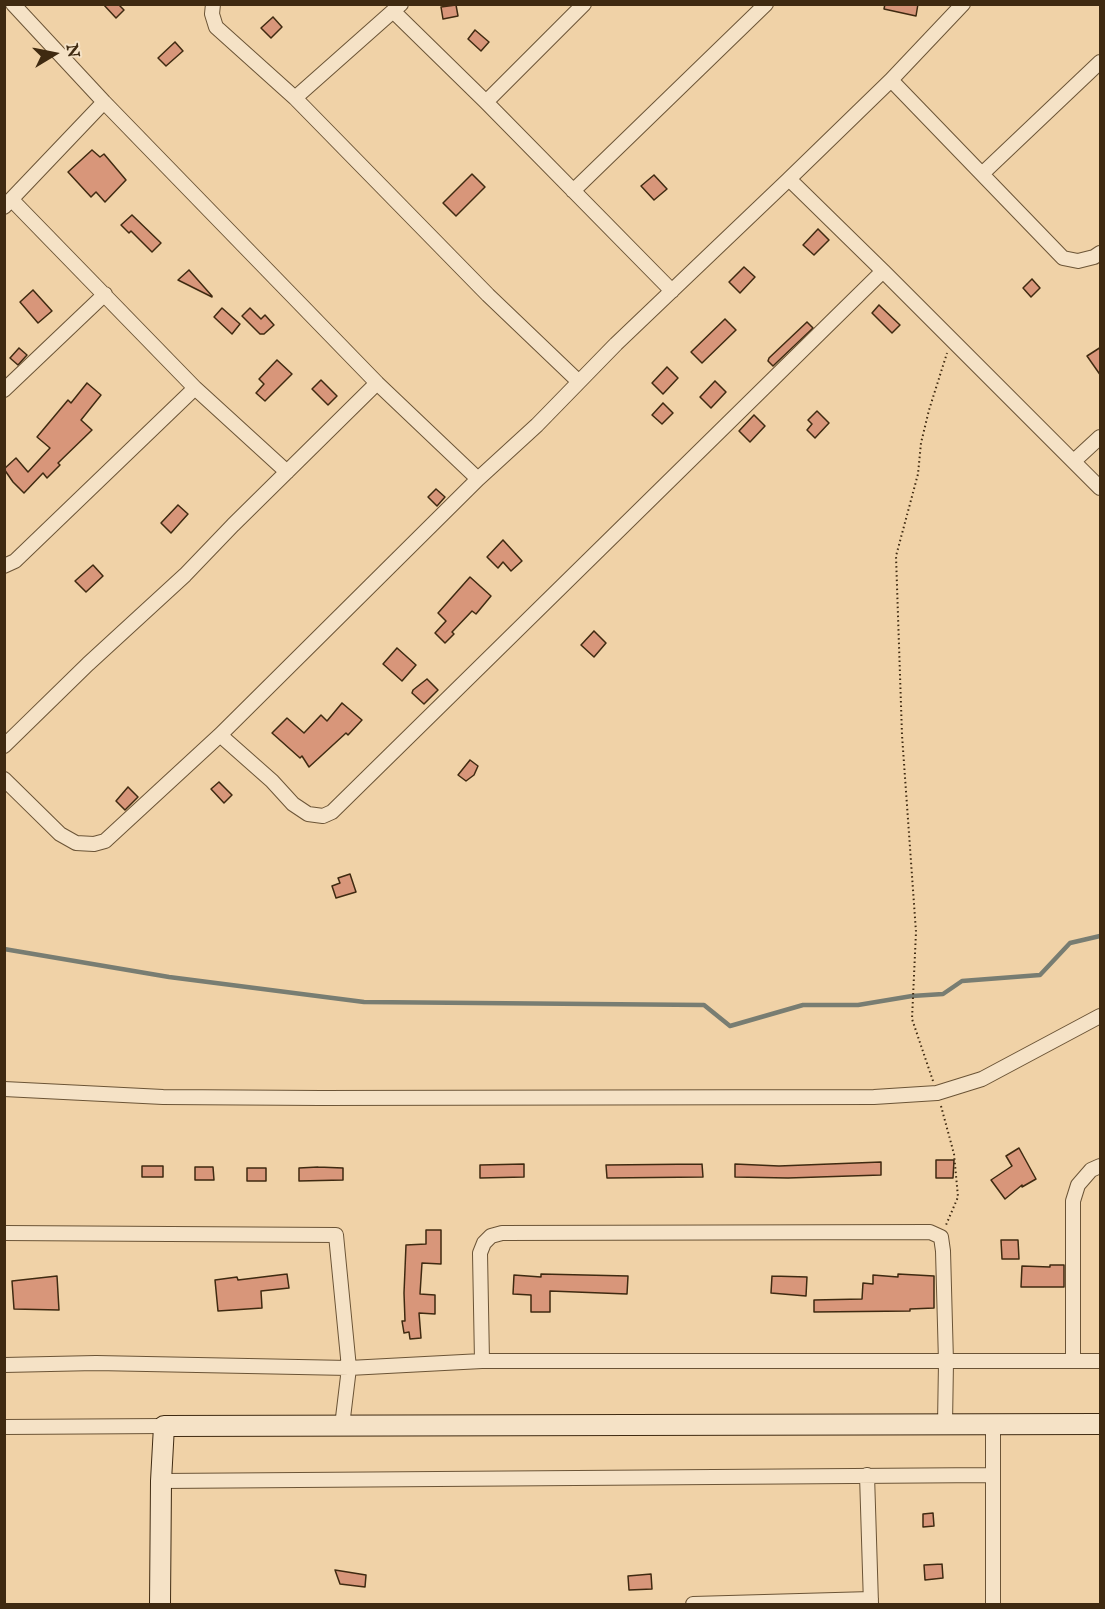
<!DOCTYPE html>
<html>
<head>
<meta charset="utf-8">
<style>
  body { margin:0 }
  #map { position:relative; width:1105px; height:1609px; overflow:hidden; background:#f0d2a7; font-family:"IM FELL English",serif }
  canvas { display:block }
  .frame { position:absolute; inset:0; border:6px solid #3f2a11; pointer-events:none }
  .north { position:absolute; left:24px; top:24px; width:60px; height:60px; -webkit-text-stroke:4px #f5e2c6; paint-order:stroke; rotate:80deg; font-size:16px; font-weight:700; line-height:24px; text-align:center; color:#3f2a11 }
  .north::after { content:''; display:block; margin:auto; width:21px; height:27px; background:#3f2a11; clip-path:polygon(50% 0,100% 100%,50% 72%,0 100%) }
</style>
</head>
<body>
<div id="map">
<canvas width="1105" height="1609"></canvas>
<div class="frame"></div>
<div class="north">N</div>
</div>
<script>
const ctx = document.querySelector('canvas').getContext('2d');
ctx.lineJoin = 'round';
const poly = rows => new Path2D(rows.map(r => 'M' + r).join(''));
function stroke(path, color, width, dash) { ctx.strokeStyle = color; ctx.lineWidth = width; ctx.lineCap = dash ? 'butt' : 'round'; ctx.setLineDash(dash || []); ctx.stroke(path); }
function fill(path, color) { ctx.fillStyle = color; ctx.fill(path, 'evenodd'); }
const stream = poly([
  [4,949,169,977,364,1002,704,1005,730,1026,803,1005,858,1005,912,996,943,994,962,981,1040,975,1070,943,1100,936]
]);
const building = poly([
  [103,4,118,4,124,10,116,18,103,4],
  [885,4,918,4,916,16,884,9,885,4],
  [456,5,458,16,443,19,441,7,456,5],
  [273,17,282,27,271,38,261,28,273,17],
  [475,30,489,42,481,51,468,39,475,30],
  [175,42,183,51,166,66,158,58,175,42],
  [92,150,100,157,104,154,126,180,105,202,96,192,91,197,68,172,92,150],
  [472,174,485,187,456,216,443,203,472,174],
  [654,175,667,189,654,200,641,186,654,175],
  [132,215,161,243,152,252,131,231,129,233,121,225,132,215],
  [818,229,829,240,814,255,803,245,818,229],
  [744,267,755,277,740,293,729,282,744,267],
  [189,270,212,296,212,297,178,280,189,270],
  [1032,279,1040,288,1031,297,1023,288,1032,279],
  [33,290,52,311,38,323,20,302,33,290],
  [879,305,900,325,892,333,872,313,879,305],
  [222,308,240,324,232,334,214,317,222,308],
  [250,308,261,319,265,315,274,325,264,334,260,334,242,316,250,308],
  [725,319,736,330,702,363,691,352,725,319],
  [807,322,813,328,773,366,768,361,769,358,807,322],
  [1101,347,1101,376,1087,356,1101,347],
  [19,348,27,355,18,365,10,358,19,348],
  [277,360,292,374,265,401,256,393,264,384,259,379,277,360],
  [667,367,678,378,663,394,652,383,667,367],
  [321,380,337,396,328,405,312,389,321,380],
  [715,381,726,392,711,408,700,397,715,381],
  [87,383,101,395,81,420,92,430,58,463,60,465,47,478,43,473,24,493,13,482,4,469,16,458,28,472,50,448,37,437,68,400,71,403,87,383],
  [663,403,673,413,662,424,652,415,663,403],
  [817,411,829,423,815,438,807,430,812,424,808,420,817,411],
  [754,415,765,426,750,442,739,431,754,415],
  [436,489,445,497,437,506,428,497,436,489],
  [178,505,188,514,171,533,161,523,178,505],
  [503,540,522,561,511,571,503,562,498,568,487,557,503,540],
  [93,565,103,576,86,592,75,581,93,565],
  [470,577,491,596,476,614,472,611,452,632,454,634,445,643,435,633,446,621,438,613,470,577],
  [594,631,606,643,594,657,581,645,594,631],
  [397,648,416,665,402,681,383,664,397,648],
  [427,679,438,690,424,704,412,693,413,690,427,679],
  [342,703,362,720,348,735,346,733,309,767,302,756,300,758,272,733,287,718,304,733,321,715,327,721,342,703],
  [470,760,478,766,474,775,466,781,458,775,470,760],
  [219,782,232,795,224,803,211,789,219,782],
  [128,787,138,797,125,810,116,801,128,787],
  [350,874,356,892,336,898,332,886,340,883,338,878,350,874],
  [1019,1148,1036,1179,1022,1187,1022,1185,1005,1199,991,1180,1012,1166,1006,1156,1019,1148],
  [936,1160,954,1160,953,1178,936,1178,936,1160],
  [881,1162,881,1175,788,1178,735,1177,735,1164,779,1166,881,1162],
  [524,1164,524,1177,480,1178,480,1165,524,1164],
  [702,1164,703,1177,607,1178,606,1165,702,1164],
  [142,1166,163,1166,163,1177,142,1177,142,1166],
  [195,1167,213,1167,214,1180,195,1180,195,1167],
  [318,1167,343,1168,343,1180,299,1181,299,1168,318,1167],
  [247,1168,266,1168,266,1181,247,1181,247,1168],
  [426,1230,441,1230,441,1264,422,1263,420,1294,435,1295,435,1314,419,1313,421,1338,410,1339,409,1332,404,1333,402,1321,405,1321,404,1293,406,1245,426,1244,426,1230],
  [1001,1240,1018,1240,1019,1259,1002,1259,1001,1240],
  [1050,1265,1064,1265,1064,1287,1021,1287,1022,1266,1050,1267,1050,1265],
  [287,1274,289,1288,261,1291,262,1308,218,1311,215,1280,237,1277,238,1280,287,1274],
  [541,1274,628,1276,627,1294,550,1291,550,1312,531,1312,531,1295,513,1294,514,1275,541,1277,541,1274],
  [898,1274,934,1276,934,1308,910,1309,910,1311,814,1312,814,1300,862,1299,863,1283,873,1284,873,1275,898,1277,898,1274],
  [57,1276,59,1310,14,1309,12,1281,57,1276],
  [772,1276,807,1277,806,1296,771,1293,772,1276],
  [933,1513,934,1526,923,1527,923,1514,933,1513],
  [942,1564,943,1578,925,1580,924,1565,942,1564],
  [335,1570,366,1575,365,1587,340,1584,335,1570],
  [651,1574,652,1589,629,1590,628,1576,651,1574]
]);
const path = poly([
  [933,1081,912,1019,916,932,902,735,896,556,918,474,921,443,929,410,947,353],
  [941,1106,954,1154,958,1197,946,1225]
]);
const street = poly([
  [13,4,104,102,377,383,478,479],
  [213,4,212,14,216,27,295,98,401,4],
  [394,12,486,102,672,291],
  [891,80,1063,258,1078,261,1094,257,1100,253],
  [295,98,488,295,578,381],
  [486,102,584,4],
  [983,173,1100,62],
  [789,179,891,80,963,4],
  [573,191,766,4],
  [12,200,195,388,287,472],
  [4,207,104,102],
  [883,271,1100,488],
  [4,390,105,294],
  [1074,461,1100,437],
  [4,566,15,561,195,388],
  [4,746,88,664,185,575,233,525,377,383],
  [4,779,60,834,76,843,94,844,105,841,220,735,478,479,537,425,616,344,789,179,883,271,332,812,323,816,308,814,293,804,272,781,220,735],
  [4,1089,163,1097,321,1098,874,1097,937,1093,982,1079,1100,1016],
  [4,1233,336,1235,349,1368,342,1426],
  [482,1361,480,1253,484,1243,491,1236,502,1233,930,1232,941,1237,943,1251,946,1362,945,1424],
  [1073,1361,1073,1201,1078,1185,1091,1170,1100,1166],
  [4,1365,96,1363,349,1368,482,1361,1100,1361],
  [993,1425,993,1604],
  [4,1427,164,1426],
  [867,1475,871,1604],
  [161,1481,991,1475],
  [693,1604,871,1599]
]);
const secondary = poly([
  [160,1604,161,1481,164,1426,1100,1424]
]);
stroke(stream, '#787d72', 4.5);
fill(building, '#d8967a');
stroke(building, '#3f2a11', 1.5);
stroke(street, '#6b5436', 16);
stroke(secondary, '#3f2a11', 22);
stroke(path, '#3f2a11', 2, [1.5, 3]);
stroke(street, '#f5e2c6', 14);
stroke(secondary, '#f5e2c6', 20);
</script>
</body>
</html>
